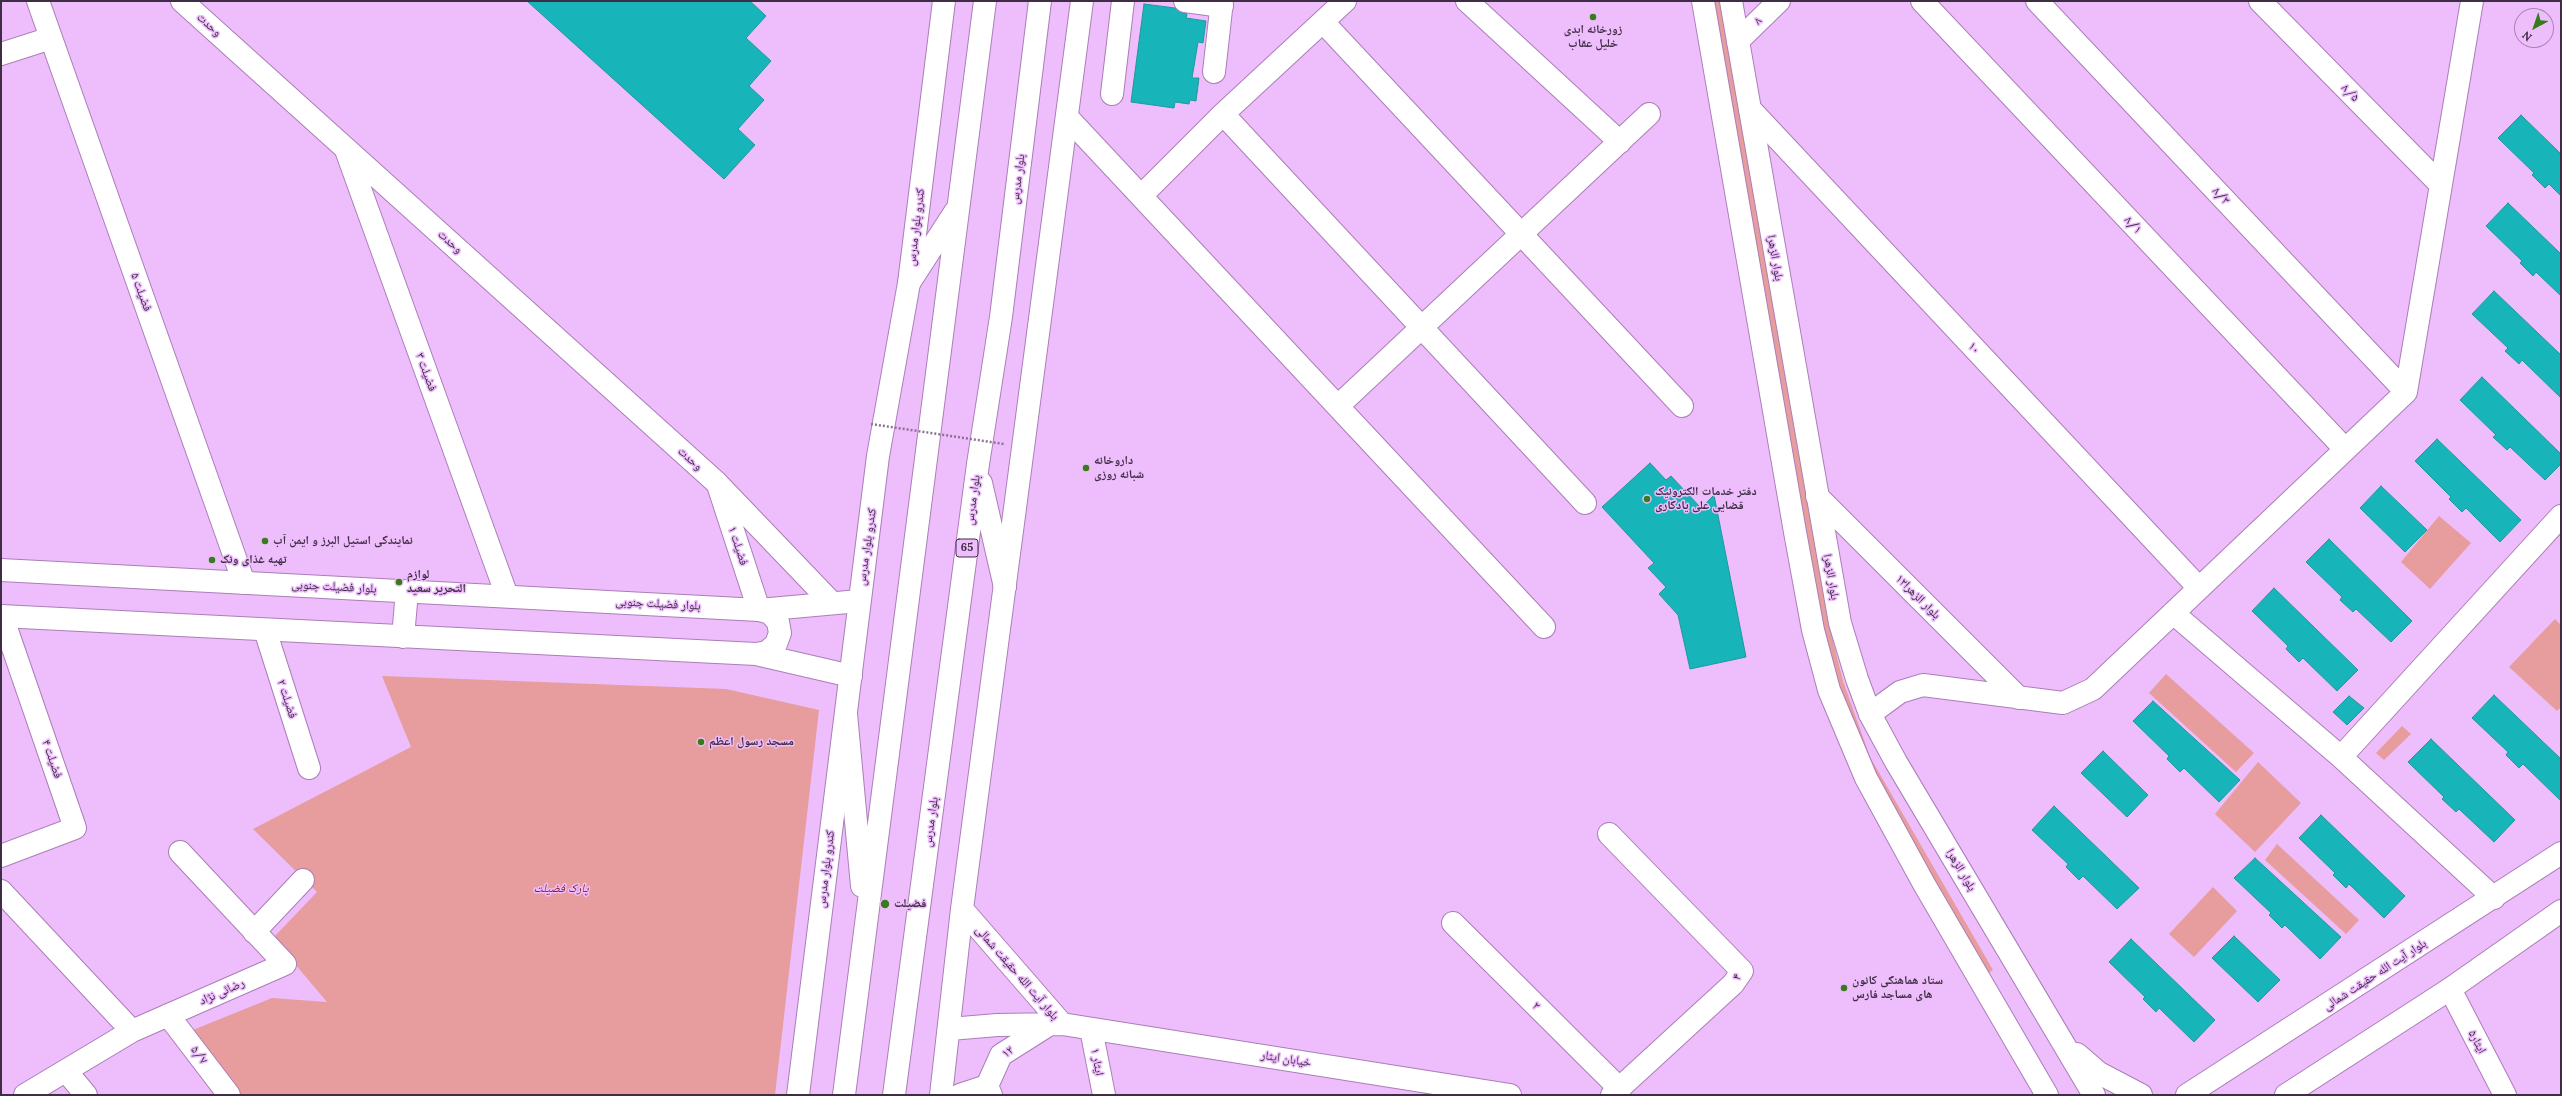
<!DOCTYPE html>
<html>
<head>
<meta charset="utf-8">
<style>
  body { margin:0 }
  #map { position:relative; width:2562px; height:1096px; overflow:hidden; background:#edbefb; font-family:Lora,serif }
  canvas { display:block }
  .frame { position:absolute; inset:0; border:2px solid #3f2c45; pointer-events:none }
  .north { position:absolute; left:2514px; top:8px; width:40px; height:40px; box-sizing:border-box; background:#edbefb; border:1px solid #a784b2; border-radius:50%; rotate:220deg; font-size:11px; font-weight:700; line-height:16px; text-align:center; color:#3f2c45 }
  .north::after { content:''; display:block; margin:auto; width:14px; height:18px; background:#387b1c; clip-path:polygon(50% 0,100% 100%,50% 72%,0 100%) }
</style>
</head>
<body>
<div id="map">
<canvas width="2562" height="1096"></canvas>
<div class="frame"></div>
<div class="north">N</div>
</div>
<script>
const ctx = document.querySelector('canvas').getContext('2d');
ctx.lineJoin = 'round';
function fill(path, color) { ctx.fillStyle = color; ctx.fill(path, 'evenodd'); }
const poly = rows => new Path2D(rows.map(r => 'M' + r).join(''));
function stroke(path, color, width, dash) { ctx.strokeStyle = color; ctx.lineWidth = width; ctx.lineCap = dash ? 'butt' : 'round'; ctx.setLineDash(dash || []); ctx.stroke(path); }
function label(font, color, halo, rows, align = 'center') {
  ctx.font = font + ' Lora,"Noto Naskh Arabic",serif'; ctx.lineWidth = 3; ctx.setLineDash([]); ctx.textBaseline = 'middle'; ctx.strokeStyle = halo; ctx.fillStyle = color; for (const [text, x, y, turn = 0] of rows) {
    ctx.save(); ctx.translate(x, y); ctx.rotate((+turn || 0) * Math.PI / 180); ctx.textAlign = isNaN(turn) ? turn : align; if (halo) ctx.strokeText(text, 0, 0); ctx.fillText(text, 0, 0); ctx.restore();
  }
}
const green = poly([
  [1709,1,1721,1,1813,513,1827,617,1843,681,1870,757,1993,970,1987,974,1866,763,1838,697,1807,564],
  [2439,516,2471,543,2430,589,2401,562],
  [2555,619,2561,625,2561,707,2557,711,2509,667],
  [2166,674,2254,753,2236,772,2149,693],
  [382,676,726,689,819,710,775,1095,240,1095,188,1032,272,998,327,1002,273,938,317,892,253,829,411,747],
  [2402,726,2411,734,2384,760,2376,753],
  [2258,762,2301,803,2255,852,2215,814],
  [2277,844,2359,920,2346,934,2265,860],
  [2213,887,2237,911,2194,957,2169,934]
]);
const building = poly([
  [527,1,750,1,766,16,746,38,771,61,749,86,764,100,738,129,755,145,724,179,527,1],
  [1144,4,1175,8,1187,14,1186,18,1206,21,1203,43,1198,42,1192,78,1199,78,1196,101,1190,100,1189,104,1175,102,1174,108,1131,102,1144,4],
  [2521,115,2561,154,2561,196,2549,184,2545,188,2532,175,2534,173,2498,138,2521,115],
  [2508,203,2561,254,2561,296,2536,272,2533,276,2520,263,2522,261,2486,226,2508,203],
  [2494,291,2561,355,2561,398,2522,360,2519,364,2505,351,2508,348,2472,314,2494,291],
  [2482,377,2561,454,2561,464,2545,480,2510,447,2507,450,2493,437,2496,435,2460,400,2482,377],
  [2437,439,2521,520,2500,542,2466,508,2462,512,2449,499,2451,497,2415,461,2437,439],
  [1650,463,1666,480,1671,476,1701,508,1714,495,1746,657,1690,669,1678,615,1659,594,1666,587,1648,568,1654,563,1602,507,1650,463],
  [2381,486,2427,530,2405,552,2360,508,2381,486],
  [2329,539,2412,621,2391,642,2356,609,2353,612,2340,600,2342,597,2306,562,2329,539],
  [2274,588,2358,670,2337,691,2303,658,2299,662,2286,649,2288,646,2252,611,2274,588],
  [2494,695,2561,759,2561,801,2523,764,2519,768,2506,755,2508,752,2472,718,2494,695],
  [2349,696,2364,708,2347,725,2333,712,2349,696],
  [2153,701,2240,780,2219,802,2184,768,2180,772,2167,759,2169,756,2133,721,2153,701],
  [2431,739,2515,820,2494,842,2459,809,2456,812,2442,799,2444,797,2408,762,2431,739],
  [2103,751,2148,795,2127,817,2081,773,2103,751],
  [2054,806,2139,888,2117,909,2083,876,2079,880,2066,867,2068,864,2032,830,2054,806],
  [2321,815,2405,896,2384,918,2349,884,2346,888,2333,875,2335,873,2299,838,2321,815],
  [2255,858,2341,937,2320,959,2285,925,2282,928,2269,915,2271,913,2234,878,2255,858],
  [2234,936,2280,980,2258,1002,2212,958,2234,936],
  [2131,939,2215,1020,2194,1042,2159,1008,2156,1012,2143,999,2145,997,2109,962,2131,939]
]);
const minor = poly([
  [38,1,244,583],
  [182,1,717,483,832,603],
  [1185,1,1222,6],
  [1467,1,1620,142],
  [1922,1,2345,449],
  [2037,1,2406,392],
  [2260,1,2441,185],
  [1323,22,1682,406],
  [1738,41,1779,1],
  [1,54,51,38],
  [1214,72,1222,1],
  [1112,94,1123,1],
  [1750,109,2199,588],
  [1223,114,1585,503],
  [1067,117,1544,627],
  [346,150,507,596],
  [1141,196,1223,114,1345,1],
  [1338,406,1649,114],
  [719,488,759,610],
  [1817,496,2019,698],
  [2173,613,2341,757,2494,898],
  [265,630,309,768],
  [1870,714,1900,692,1923,685,2063,703,2093,689,2406,392,2472,1],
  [2341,757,2561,516],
  [1609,834,1742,971,1733,984,1612,1095],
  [1,856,75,828,2,616],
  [1,891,132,1031],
  [1453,923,1620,1089],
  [254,932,303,880],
  [2450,989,2505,1095],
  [168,1015,229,1095],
  [1091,1029,1104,1095],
  [66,1071,86,1095],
  [25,1095,132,1031,285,964,180,852],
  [960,1095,987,1086],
  [991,1095,987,1086,1001,1055,1050,1024]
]);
const secondary = poly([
  [1703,1,1795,532,1813,630,1829,690,1866,778,1924,884,2047,1095],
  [1731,1,1840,623,1857,679,1870,714,1896,762,2094,1095],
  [962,909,1062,1024],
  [950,1029,997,1025,1062,1024,1510,1095],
  [2077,1054,2099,1073,2141,1095],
  [798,1095,878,456,909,283,944,1],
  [941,1095,962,909,1082,1],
  [2187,1095,2561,853],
  [2286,1095,2450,989,2561,911]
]);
const primary = poly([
  [909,283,955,212],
  [981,483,1005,587],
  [1,570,759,610,859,601],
  [1,616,756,654,851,676],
  [403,637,407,591],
  [756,654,767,652,776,644,780,633,778,622,770,613,759,610],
  [846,714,862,886],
  [844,1095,985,1],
  [894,1095,978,464,1001,317,1040,1]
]);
const pathBridge = poly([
  [871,424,1004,444]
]);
const markers = [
  [1593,17,4,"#387b1c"],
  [1086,468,4,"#387b1c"],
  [1647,499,4,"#387b1c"],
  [265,541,4,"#387b1c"],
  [212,560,4,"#387b1c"],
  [399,582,4,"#387b1c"],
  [701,742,4,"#387b1c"],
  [885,904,5,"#387b1c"],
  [1844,988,4,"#387b1c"]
];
const shields = [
  [967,548,22]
];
const shieldNames = [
  ["65",967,548]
];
const streetNames = [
  ["۸",1758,21,-44],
  ["وحدت",209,25,42],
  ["۸/۵",2350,93,46],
  ["بلوار مدرس",1018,179,-83],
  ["۸/۳",2221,196,47],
  ["۸/۱",2133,225,47],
  ["کندرو بلوار مدرس",916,227,-83],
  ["وحدت",450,242,42],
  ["بلوار الزهرا",1775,258,80],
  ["فضیلت ۵",141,292,70],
  ["۱۰",1974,348,47],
  ["فضیلت ۳",426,372,70],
  ["وحدت",690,459,42],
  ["بلوار مدرس",973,500,-82],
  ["فضیلت ۱",738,546,72],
  ["کندرو بلوار مدرس",867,547,-82],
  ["بلوار الزهرا",1831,577,80],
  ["بلوار فضیلت جنوبی",334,587,3],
  ["بلوار الزهرا۱۲",1918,597,45],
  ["بلوار فضیلت جنوبی",658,604,3],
  ["فضیلت ۲",287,699,72],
  ["فضیلت ۴",52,759,71],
  ["بلوار مدرس",931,822,-82],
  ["کندرو بلوار مدرس",826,869,-83],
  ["بلوار الزهرا",1961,870,59],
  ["بلوار آیت الله حقیقت شمالی",1017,973,49],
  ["بلوار آیت الله حقیقت شمالی",2375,975,-33],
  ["۴",1737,977,-64],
  ["رضائی نژاد",222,992,-24],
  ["۲",1536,1006,45],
  ["ایثار۵",2477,1042,62],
  ["۱۲",1008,1052,-38],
  ["۵/۷",199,1055,53],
  ["خیابان ایثار",1286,1059,9],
  ["ایثار ۱",1097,1062,80]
];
const poiNames = [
  ["زورخانه ابدی",1593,30,"center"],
  ["خلیل عقاب",1593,44,"center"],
  ["داروخانه",1094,461],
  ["شبانه روزی",1094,475],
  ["دفتر خدمات الکترونیک",1655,492],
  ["قضایی علی یادگاری",1655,506],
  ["نمایندگی استيل البرز و ایمن آب",273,541],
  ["تهیه غذای ونک",220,560],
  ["لوازم",407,575],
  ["التحریر سعید",407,589],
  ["مسجد رسول اعظم",709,742],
  ["فضیلت",894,904],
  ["ستاد هماهنگی کانون",1852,981],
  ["های مساجد فارس",1852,995]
];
const parkNames = [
  ["پارک فضیلت",561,889]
];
fill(green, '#e79c9d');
fill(building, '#17b4b9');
stroke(building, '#23979a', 1);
stroke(minor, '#ab7eb8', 24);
stroke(secondary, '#ab7eb8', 24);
stroke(primary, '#ab7eb8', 24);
stroke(minor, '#fff', 22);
stroke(secondary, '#fff', 22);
stroke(primary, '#fff', 22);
stroke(pathBridge, '#8f6f98', 2.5, [2, 2]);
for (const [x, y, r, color] of markers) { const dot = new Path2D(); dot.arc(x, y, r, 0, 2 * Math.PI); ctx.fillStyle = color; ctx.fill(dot); stroke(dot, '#edbefb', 1.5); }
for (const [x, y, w] of shields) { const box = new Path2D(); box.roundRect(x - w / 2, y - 9, w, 18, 3); ctx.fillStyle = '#edbefb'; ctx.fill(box); stroke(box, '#3f2c45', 1); }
label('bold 11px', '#3f2c45', null, shieldNames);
label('12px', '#3f2c45', '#edbefb', streetNames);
label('bold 12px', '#3f2c45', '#edbefb', poiNames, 'left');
label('italic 12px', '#8a192b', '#edbefb', parkNames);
</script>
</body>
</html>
